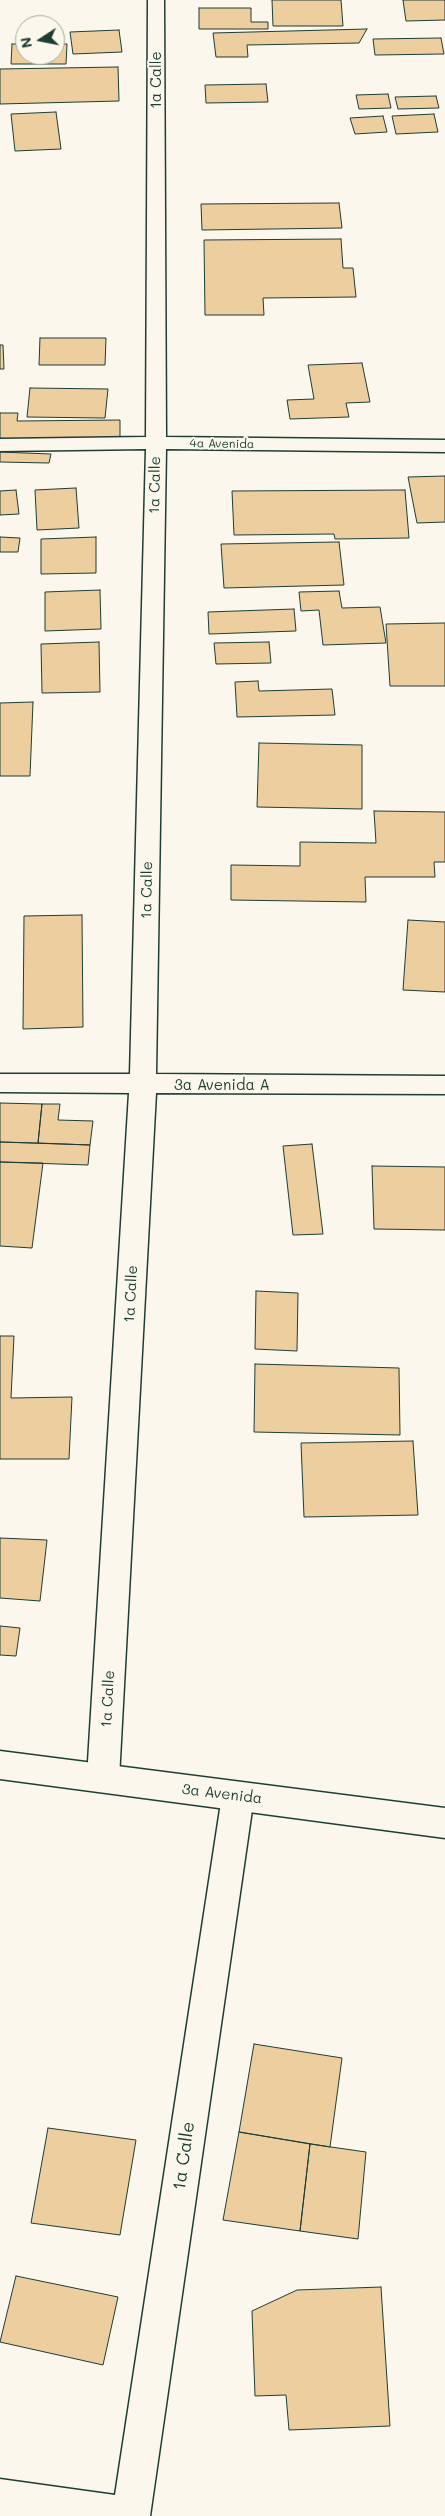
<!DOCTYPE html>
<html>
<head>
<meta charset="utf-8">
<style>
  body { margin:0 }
  #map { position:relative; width:445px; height:2516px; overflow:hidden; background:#fbf7ec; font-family:Mali,sans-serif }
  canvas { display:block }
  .north { position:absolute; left:15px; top:15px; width:50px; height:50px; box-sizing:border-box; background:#fbf7ec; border:1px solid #a3ada2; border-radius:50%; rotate:259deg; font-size:14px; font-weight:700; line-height:20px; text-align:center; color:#1f3d34 }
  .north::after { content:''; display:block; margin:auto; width:18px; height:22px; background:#1f3d34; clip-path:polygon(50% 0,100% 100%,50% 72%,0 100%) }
</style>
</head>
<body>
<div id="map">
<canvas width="445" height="2516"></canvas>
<div class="north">N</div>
</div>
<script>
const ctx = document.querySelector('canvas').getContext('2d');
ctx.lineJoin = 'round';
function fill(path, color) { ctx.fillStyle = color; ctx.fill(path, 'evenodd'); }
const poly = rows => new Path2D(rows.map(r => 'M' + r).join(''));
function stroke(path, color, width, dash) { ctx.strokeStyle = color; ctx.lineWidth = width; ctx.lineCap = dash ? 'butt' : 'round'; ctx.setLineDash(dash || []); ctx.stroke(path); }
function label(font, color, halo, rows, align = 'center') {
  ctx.font = font + ' Mali,sans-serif'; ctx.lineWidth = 4; ctx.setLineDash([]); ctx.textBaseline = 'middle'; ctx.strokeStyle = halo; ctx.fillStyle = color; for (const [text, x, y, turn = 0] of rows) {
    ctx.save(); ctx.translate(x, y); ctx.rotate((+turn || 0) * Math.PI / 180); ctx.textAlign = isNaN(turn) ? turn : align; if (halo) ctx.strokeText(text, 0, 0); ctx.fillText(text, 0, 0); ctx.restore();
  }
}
const building = poly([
  [272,0,341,0,343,26,273,26,272,0],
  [403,0,445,0,445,20,406,21,403,0],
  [199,8,251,8,251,22,268,22,268,29,199,29,199,8],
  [367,29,359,43,247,45,248,57,216,57,213,33,367,29],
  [119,30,122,52,73,54,70,32,119,30],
  [441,38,444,54,375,55,373,39,441,38],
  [12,44,25,44,25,55,55,55,55,44,67,44,66,64,11,64,12,44],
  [118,67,119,101,0,104,0,69,118,67],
  [266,84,268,102,206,103,205,85,266,84],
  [388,94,391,108,359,109,356,95,388,94],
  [436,96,439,108,398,109,395,97,436,96],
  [56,112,61,149,15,151,11,114,56,112],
  [434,114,438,132,396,134,392,116,434,114],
  [383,116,387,132,355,134,350,118,383,116],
  [339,203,342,228,202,230,201,204,339,203],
  [341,239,343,268,353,268,356,297,263,298,264,315,205,315,204,240,341,239],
  [40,338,106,338,105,365,39,365,40,338],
  [0,345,3,345,4,369,0,369,0,345],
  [362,363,370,402,346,403,349,417,290,419,287,400,314,399,308,365,362,363],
  [30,388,108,389,105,418,27,417,30,388],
  [0,413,18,413,17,421,120,420,120,438,0,439,0,413],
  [0,452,51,454,49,463,0,462,0,452],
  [445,476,445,522,417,523,408,477,445,476],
  [76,488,79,528,37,530,35,490,76,488],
  [16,490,19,514,0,515,0,491,16,490],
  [405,490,409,538,335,539,334,534,234,535,232,491,405,490],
  [0,537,20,538,18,552,0,552,0,537],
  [96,537,96,573,41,574,41,539,96,537],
  [339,542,344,585,224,588,221,544,339,542],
  [100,590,101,629,45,631,45,592,100,590],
  [339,591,342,608,380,607,386,643,323,645,319,610,301,611,299,592,339,591],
  [294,609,296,631,209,634,208,612,294,609],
  [445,623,445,686,390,686,386,624,445,623],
  [99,642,100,692,42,693,41,644,99,642],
  [269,642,271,663,216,664,214,643,269,642],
  [258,681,259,691,332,689,335,715,237,717,235,682,258,681],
  [33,702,30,776,0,776,0,703,33,702],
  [259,743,362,745,362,809,257,807,259,743],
  [374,811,445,812,445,862,434,862,435,877,365,877,366,902,231,900,231,865,300,866,300,842,376,843,374,811],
  [82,915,83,1027,23,1029,24,916,82,915],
  [408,920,445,922,445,992,403,990,408,920],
  [0,1103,42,1104,38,1143,0,1142,0,1103],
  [42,1104,60,1104,58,1120,93,1121,90,1145,38,1143,42,1104],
  [0,1142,90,1145,88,1165,0,1162,0,1142],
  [312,1144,323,1234,293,1235,283,1146,312,1144],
  [0,1162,43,1163,32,1248,0,1246,0,1162],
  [372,1166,445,1167,445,1230,374,1229,372,1166],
  [256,1291,298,1293,297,1351,255,1349,256,1291],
  [0,1336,14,1336,11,1398,72,1397,69,1459,0,1459,0,1336],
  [255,1364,399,1368,400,1435,254,1432,255,1364],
  [413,1441,418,1515,304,1517,301,1443,413,1441],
  [0,1538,47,1540,40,1601,0,1598,0,1538],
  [0,1626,20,1628,16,1656,0,1655,0,1626],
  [254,2044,342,2058,330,2147,239,2132,254,2044],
  [48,2128,136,2140,120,2235,31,2223,48,2128],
  [239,2132,310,2144,300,2231,223,2220,239,2132],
  [310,2144,366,2152,358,2239,300,2231,310,2144],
  [16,2276,118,2297,103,2365,0,2342,16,2276],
  [381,2287,390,2426,289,2430,286,2395,255,2396,252,2311,297,2290,381,2287]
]);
const minor = poly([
  [148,0,164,0,166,437,445,440,445,452,166,449,156,1074,445,1076,445,1094,156,1093,119,1778,114,1788,103,1792,92,1788,87,1778,129,1093,0,1092,0,1074,130,1074,146,449,0,451,0,439,146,437,148,0],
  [238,1782,249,1786,254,1796,150,2516,0,2516,0,2479,115,2495,222,1796,227,1786,238,1782]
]);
const tertiary = poly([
  [0,1751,445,1808,445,1838,0,1779,0,1751]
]);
const farStreetnames = [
  ["4a Avenida",222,444,1]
];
const streetNames = [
  ["1a Calle",156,80,-90],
  ["1a Calle",155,485,-89],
  ["1a Calle",147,890,-89],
  ["3a Avenida A",222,1085],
  ["1a Calle",131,1294,-87],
  ["1a Calle",108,1699,-87],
  ["3a Avenida",222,1794,7]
];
const nearStreetnames = [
  ["1a Calle",184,2156,-82]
];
fill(building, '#ecce9f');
stroke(building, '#1f3d34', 1);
stroke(minor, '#1f3d34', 3);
stroke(tertiary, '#1f3d34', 3);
fill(minor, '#fbf7ec');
fill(tertiary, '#fbf7ec');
label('12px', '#1f3d34', '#fbf7ec', farStreetnames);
label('15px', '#1f3d34', '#fbf7ec', streetNames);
label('18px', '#1f3d34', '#fbf7ec', nearStreetnames);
</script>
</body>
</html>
